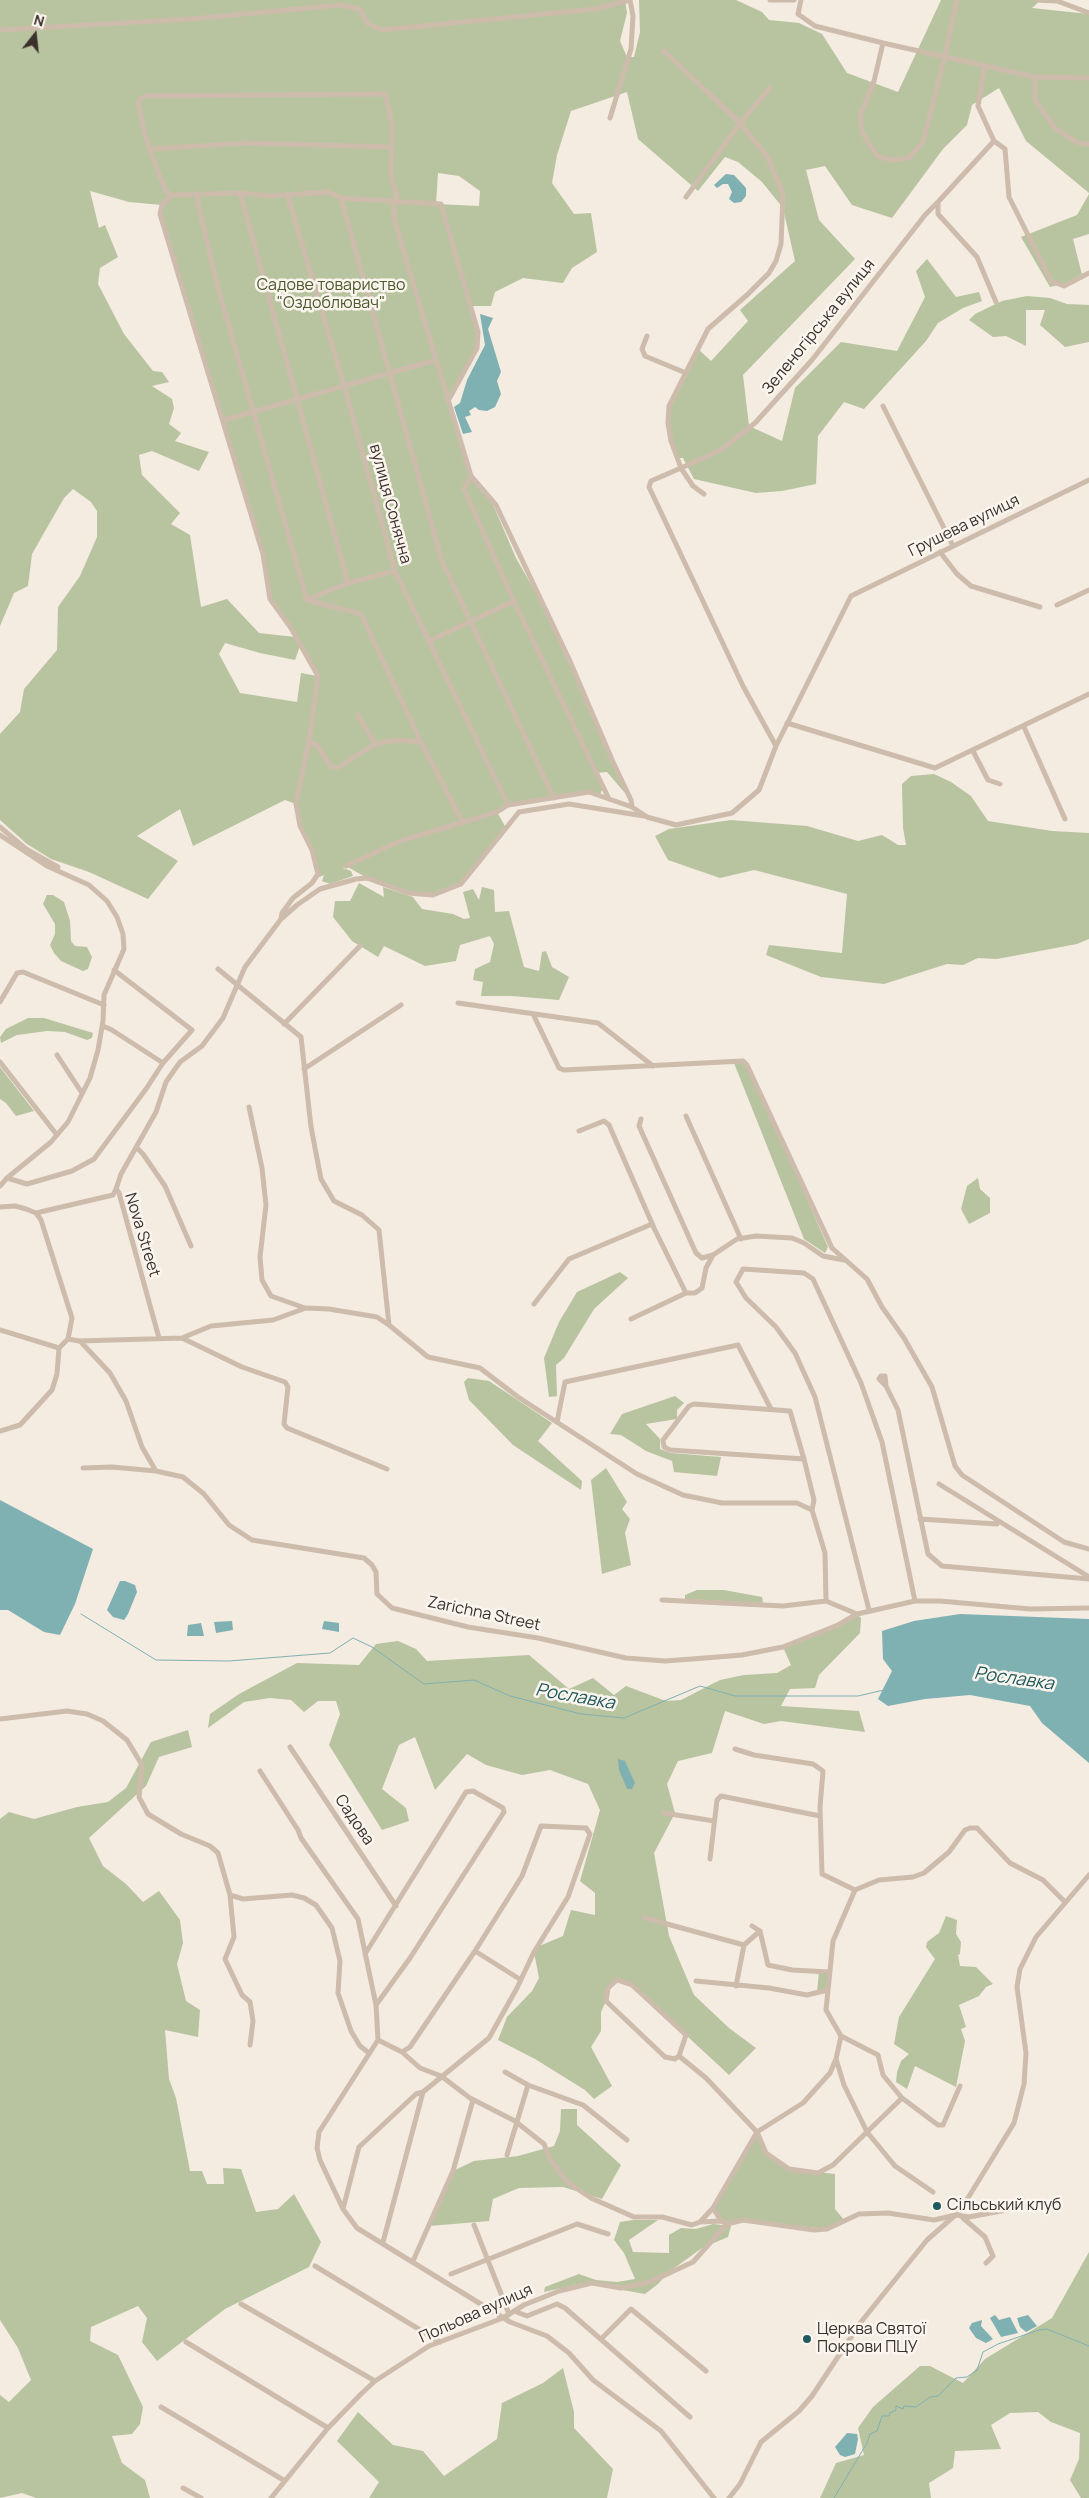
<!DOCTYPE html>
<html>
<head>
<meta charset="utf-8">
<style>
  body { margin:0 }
  #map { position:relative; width:1089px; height:2498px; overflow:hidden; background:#f4ebe1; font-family:Manrope,sans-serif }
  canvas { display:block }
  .north { position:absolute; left:10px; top:10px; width:50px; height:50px; -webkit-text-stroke:4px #fbf5ee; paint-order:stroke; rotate:16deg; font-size:14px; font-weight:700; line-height:20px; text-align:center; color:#3b302b }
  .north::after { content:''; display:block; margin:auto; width:18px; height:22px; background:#3b302b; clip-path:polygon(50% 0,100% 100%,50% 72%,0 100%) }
</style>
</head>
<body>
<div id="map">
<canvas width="1089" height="2498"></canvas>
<div class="north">N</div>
</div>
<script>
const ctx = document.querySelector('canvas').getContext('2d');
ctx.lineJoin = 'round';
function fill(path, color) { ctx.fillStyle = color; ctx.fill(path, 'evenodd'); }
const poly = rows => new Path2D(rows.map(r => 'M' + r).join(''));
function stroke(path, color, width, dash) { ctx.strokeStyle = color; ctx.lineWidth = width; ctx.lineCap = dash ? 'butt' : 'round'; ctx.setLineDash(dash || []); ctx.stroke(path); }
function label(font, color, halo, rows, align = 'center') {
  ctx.font = font + ' Manrope,sans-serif'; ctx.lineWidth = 5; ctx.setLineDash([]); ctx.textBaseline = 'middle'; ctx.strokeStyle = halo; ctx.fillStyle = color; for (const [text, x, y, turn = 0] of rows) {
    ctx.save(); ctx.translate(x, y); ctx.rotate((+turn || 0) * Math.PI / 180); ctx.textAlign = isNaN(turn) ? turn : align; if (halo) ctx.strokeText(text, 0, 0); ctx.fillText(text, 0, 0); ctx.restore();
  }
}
const green = poly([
  [0,0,625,0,627,13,620,41,627,57,634,57,640,32,639,0,736,0,762,12,769,20,799,23,822,34,847,73,898,92,941,0,1041,0,1032,8,1089,14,1089,193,1026,141,999,88,972,105,967,125,943,149,892,218,852,205,825,166,806,170,819,220,855,259,743,375,749,426,782,441,795,388,841,342,897,351,925,297,916,271,927,259,956,297,979,292,982,301,963,308,938,323,926,341,864,409,844,402,818,436,816,484,782,491,756,493,694,479,683,458,678,458,671,441,668,413,698,349,711,361,748,321,740,310,795,261,783,208,762,182,738,162,725,157,698,191,638,139,627,92,571,111,557,155,552,183,574,214,591,213,597,252,572,268,563,283,523,278,495,292,491,306,471,306,478,332,477,348,448,402,471,476,479,482,494,507,516,558,541,602,631,800,607,772,596,773,603,787,600,795,589,792,508,805,497,812,506,828,461,884,433,895,408,893,367,878,346,866,343,868,351,871,353,876,330,884,322,881,324,875,317,878,318,870,300,826,296,804,285,800,193,846,180,809,137,836,178,861,148,899,89,872,51,859,27,844,0,820,0,734,20,712,24,689,57,650,58,607,80,576,97,537,97,511,91,502,73,489,64,498,32,554,28,586,14,593,0,626],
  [438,173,459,176,480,191,479,206,436,204],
  [90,191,129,202,161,205,160,214,263,554,270,599,295,637,259,633,227,599,201,607,190,535,171,524,180,513,142,475,139,455,152,451,199,471,209,452,175,441,181,433,169,424,174,408,172,399,152,386,169,382,162,372,153,371,124,334,98,284,100,268,118,257,105,225,99,228],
  [225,643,260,653,295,660,300,646,317,676,301,673,297,702,240,693,219,654],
  [1089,194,1089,234,1073,239,1083,279,1050,287,1021,237,1077,215],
  [1027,296,1050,298,1067,304,1089,305,1089,342,1065,347,1040,325,1045,310,1026,310,1026,346,1006,336,993,337,969,320,975,314,1002,301],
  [934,774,951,782,971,796,988,821,1052,831,1089,833,1089,939,1077,944,997,959,978,958,963,965,947,964,884,984,821,977,766,955,769,945,842,953,847,894,754,870,720,878,668,860,655,836,669,829,731,820,807,826,858,841,882,835,898,845,906,845,903,828,902,784,911,776],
  [359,883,384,897,383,887,413,897,422,909,453,914,464,919,470,918,463,892,473,889,479,900,482,887,494,890,495,912,509,911,524,967,539,971,542,952,546,951,552,967,569,977,559,1000,512,996,481,996,483,982,473,980,475,969,490,962,494,944,490,936,460,945,456,961,425,966,384,946,378,957,352,941,333,917,335,901,350,901],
  [47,895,53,895,64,902,70,921,71,941,75,946,87,947,92,957,88,969,83,971,61,961,54,953,50,945,55,934,55,924,43,904],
  [28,1018,44,1018,93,1033,92,1038,87,1040,65,1032,47,1031,17,1035,1,1043,0,1037,6,1029],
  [746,1061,828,1247,825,1253,804,1239,734,1063],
  [0,1067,34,1111,16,1116,6,1103,0,1099],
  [978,1178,980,1189,990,1198,990,1213,969,1224,961,1209,967,1186],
  [620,1272,628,1278,594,1309,564,1358,556,1365,557,1396,549,1397,544,1358,559,1322,577,1292],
  [468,1378,489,1381,552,1423,538,1441,582,1481,581,1490,513,1445,469,1400,464,1382],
  [675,1396,684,1403,677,1410,677,1419,646,1424,660,1439,660,1449,671,1453,721,1457,717,1476,674,1472,672,1461,646,1451,621,1435,610,1434,622,1414],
  [606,1468,627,1502,622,1509,630,1519,625,1533,631,1565,602,1574,591,1480],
  [697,1590,724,1590,762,1597,763,1603,685,1599,685,1595],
  [857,1614,861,1618,860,1633,819,1675,815,1688,790,1689,781,1706,859,1711,865,1732,781,1721,764,1724,725,1711,712,1753,678,1761,667,1784,675,1813,654,1853,669,1936,694,1995,729,2028,756,2048,729,2075,632,1985,617,1980,608,1988,606,2001,601,2012,601,2031,591,2047,612,2086,594,2099,585,2090,535,2059,498,2040,507,2017,532,1991,539,1978,534,1952,537,1947,563,1936,571,1910,595,1915,595,1893,580,1881,600,1810,588,1784,550,1770,522,1775,486,1765,467,1754,435,1790,415,1737,399,1745,382,1789,406,1808,409,1821,382,1830,329,1745,340,1714,336,1701,318,1701,304,1712,291,1700,270,1698,244,1702,208,1728,210,1714,239,1694,297,1663,359,1665,376,1644,398,1641,416,1649,427,1661,529,1655,569,1689,593,1678,614,1695,626,1686,666,1701,681,1700,720,1680,744,1675,777,1673,791,1665,783,1647],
  [188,1730,192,1747,159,1757,146,1786,89,1838,103,1866,126,1884,143,1902,159,1891,180,1920,183,1943,177,1964,186,2001,200,2010,198,2037,165,2030,169,2079,176,2098,190,2171,202,2171,207,2184,224,2184,223,2168,241,2169,256,2212,278,2209,294,2194,321,2242,309,2267,225,2309,157,2361,142,2342,147,2318,138,2306,91,2327,90,2341,118,2355,143,2407,140,2424,132,2434,112,2436,122,2463,145,2480,150,2498,36,2498,22,2493,0,2498,0,2395,9,2402,31,2380,18,2348,0,2320,0,1819,9,1812,34,1819,77,1807,108,1802,126,1788,151,1742],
  [946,1916,957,1920,956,1934,961,1942,960,1954,958,1955,960,1966,976,1967,993,1984,986,1987,979,1996,959,2005,966,2027,961,2029,965,2041,956,2087,915,2066,907,2089,896,2082,897,2072,901,2061,909,2054,894,2044,899,2017,935,1959,926,1947,927,1942,939,1933],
  [819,1971,829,1972,828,1990,817,1993],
  [561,2109,577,2109,577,2125,621,2165,602,2199,563,2187,519,2188,493,2199,489,2221,429,2226,453,2171,474,2161,518,2156,554,2146,560,2131],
  [757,2132,766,2153,789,2169,835,2174,835,2209,844,2220,827,2229,743,2220,727,2224,713,2208],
  [633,2220,658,2220,629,2240,633,2252,669,2253,669,2235,681,2228,696,2229,713,2224,731,2226,728,2237,702,2248,669,2272,658,2284,645,2294,583,2283,544,2292,545,2287,579,2274,596,2280,617,2282,635,2279,624,2253,614,2240,620,2222],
  [1089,2252,1089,2498,1081,2498,1070,2480,1079,2459,1080,2433,1051,2422,1038,2412,1010,2413,991,2425,1001,2449,955,2451,953,2468,929,2483,931,2498,820,2498,836,2463,864,2455,858,2428,873,2407,920,2366,930,2366,963,2383,985,2359,1052,2318],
  [563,2368,574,2412,574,2428,613,2469,607,2498,369,2498,379,2482,337,2441,358,2412,393,2445,423,2451,444,2476,497,2439,502,2403,543,2383]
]);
const water = poly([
  [726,174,734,175,746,188,746,196,741,202,734,203,729,199,732,192,728,184,723,184,717,188,714,185],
  [480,314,493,318,488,329,501,372,497,381,501,394,495,407,487,411,479,410,475,407,469,411,471,415,465,417,472,432,463,434,454,407,460,403,467,380,485,345],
  [0,1500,93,1549,75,1604,60,1635,44,1632,8,1610,0,1610],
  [120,1581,125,1581,135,1585,137,1592,128,1614,124,1620,113,1617,107,1610],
  [960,1614,1089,1619,1089,1763,1042,1723,1030,1706,970,1695,925,1699,888,1706,878,1699,892,1671,883,1659,882,1631,914,1621],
  [232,1621,233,1630,216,1633,214,1622],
  [324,1621,339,1623,339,1632,322,1629],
  [201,1623,204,1636,187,1636,188,1625],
  [618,1759,625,1761,635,1783,632,1789,627,1789,619,1770],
  [995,2315,999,2320,1010,2317,1018,2333,1001,2337,990,2318],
  [1028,2315,1037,2326,1026,2332,1020,2327,1017,2318],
  [982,2320,981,2326,993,2339,986,2343,976,2338,969,2328,972,2323],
  [847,2433,857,2434,858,2439,855,2454,845,2457,840,2455,835,2447]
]);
const stream = poly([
  [81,1614,156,1660,229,1661,330,1653,353,1638,372,1647,424,1684,474,1680,510,1696,581,1714,624,1718,700,1686,735,1696,858,1696,884,1690],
  [834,2498,867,2443,870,2434,877,2431,882,2416,889,2416,890,2413,896,2410,896,2406,903,2409,904,2406,916,2407,930,2397,938,2396,956,2378,967,2377,977,2370,983,2352,998,2344,1039,2330,1047,2329,1089,2346]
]);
const minor = poly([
  [770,0,794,0],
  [801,0,798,14,815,26,883,43,1035,77,1089,78],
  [1036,0,1057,1,1089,13],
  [0,30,190,19,341,5,360,9,368,24,383,30,595,9,630,0],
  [883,43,874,81,860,116,862,132,877,156,891,160,909,158,923,142,945,56,957,0],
  [664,51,740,123,770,88],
  [985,65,978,106,994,141,938,202,938,214,977,257,996,302],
  [1035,77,1035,100,1055,128,1078,143,1089,144],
  [610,118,631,49,633,16,630,0],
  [994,141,1005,149,1009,197,1051,281,1064,286,1089,273],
  [151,149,245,143,392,147],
  [240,193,348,583],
  [196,194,217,284,307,600,361,614,421,742,463,823],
  [287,194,344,385,395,571,508,805],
  [171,195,165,190,145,136,138,101,145,96,385,94,392,123,391,175,398,202],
  [686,197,740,123,767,156,783,194,781,244,776,261,769,273,747,295,708,329,669,406,668,423,671,441,681,468,651,481,649,487,743,686,776,746],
  [341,198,442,561,554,798],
  [394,202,394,219,471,476,464,489,514,601,609,799],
  [647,336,642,349,645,356,686,373],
  [883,406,953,546],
  [224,420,436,360],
  [471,476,496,505,569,659,613,762,631,800,632,807],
  [704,494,693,486,681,468,721,450,755,423,812,360,925,215,938,202],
  [940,552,957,574,971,586,1040,607],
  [307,600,348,583,395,571],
  [1057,605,1089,590],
  [429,641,514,601],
  [358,715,375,744],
  [787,723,935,768,1089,694],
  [1024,727,1065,819],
  [309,742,317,745,331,767,339,767,375,744,397,740,421,742],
  [973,751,988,780,1000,784],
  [0,827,26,849,58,867],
  [0,835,47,866,89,885,107,901,117,917,123,934,124,949,104,995,103,1021,98,1050,90,1078,68,1122,51,1142,7,1178,0,1186],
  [346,866,400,841,497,812,508,805,589,792,632,807,647,817,676,825,732,813,759,790,776,746,851,596,1089,480],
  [281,919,297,905,320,889,356,879,367,878,408,893,433,895,461,884,519,812,569,804,644,816],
  [218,969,301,1037,311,1127,321,1179,334,1201,362,1215,379,1230,389,1325],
  [0,1002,17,973,23,972,104,1005],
  [458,1003,598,1023,653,1066],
  [533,1014,559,1068,564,1070,743,1061,747,1065,832,1248,867,1279,882,1307,904,1338,932,1387,955,1466,962,1475,1064,1542,1089,1549],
  [284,1024,360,946],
  [103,1026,112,1030,163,1063],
  [57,1055,82,1093],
  [0,1062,57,1135],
  [304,1069,401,1005],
  [249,1107,262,1168,266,1205,260,1257,262,1280,271,1296,305,1308],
  [686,1116,741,1239],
  [641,1119,639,1126,696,1253,702,1258,713,1255,737,1239,756,1236,792,1238,804,1243,823,1256,844,1260],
  [579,1131,604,1121,609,1125,654,1228,686,1293,695,1293,702,1288,706,1268,713,1255],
  [137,1148,143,1154,165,1186,191,1246],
  [7,1178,27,1184,72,1171,94,1159,146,1089,163,1063,192,1030,114,970],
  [116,1189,121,1174,156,1112,166,1082,180,1062,202,1046,223,1018,245,967,281,919,282,913,293,898,312,883,318,874,312,850,300,826,296,804,309,741,318,676,291,628,270,599,263,554,160,214,162,205,171,195,240,193,271,196,328,192,341,198,441,204,478,332,477,348,448,401],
  [0,1207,15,1206,26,1209,36,1213,41,1220,72,1318,68,1339],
  [36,1213,113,1195,116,1189,119,1193,159,1338],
  [534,1304,569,1259,652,1224],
  [631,1319,686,1293],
  [0,1330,59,1348],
  [182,1338,242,1367,285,1382,288,1387,284,1424,287,1428,387,1469],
  [80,1341,110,1373,126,1401,142,1447,156,1471],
  [59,1348,68,1339,79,1341,182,1338,211,1326,273,1320,306,1308,329,1309,377,1317,389,1325,428,1357,480,1368,518,1397,637,1474,683,1495,722,1503,797,1503,812,1510,825,1553,826,1601,857,1614,915,1601,940,1601,1030,1609,1089,1608],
  [886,1386,879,1379,881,1376,885,1376,886,1386,898,1410,928,1554,942,1566,1089,1579],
  [557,1422,565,1382,738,1345,771,1409],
  [0,1431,20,1425,52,1390,57,1374,59,1348],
  [804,1459,670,1450,664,1447,663,1440,689,1406,694,1404,790,1411,804,1459,814,1500,812,1510],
  [83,1468,112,1467,156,1471,183,1477,204,1494,229,1525,252,1540,364,1558,372,1565,376,1572,377,1594,392,1608,468,1627,538,1638,626,1658,665,1661,705,1658,742,1655,783,1647,838,1625,857,1614],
  [939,1484,1089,1577],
  [920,1519,997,1524],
  [662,1600,783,1606,826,1601],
  [869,1610,815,1397,795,1353,776,1327,746,1298,736,1282,743,1269,804,1273,813,1279,861,1383,882,1442,915,1601],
  [0,1719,67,1711,87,1714,103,1721,127,1740,142,1765,139,1797,148,1814,181,1834,210,1846,218,1853,230,1895,234,1937,225,1959,242,1995,250,2002,253,2021,250,2045],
  [290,1747,396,1906],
  [735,1749,754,1755,813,1764,823,1771,820,1807,822,1874,855,1890],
  [260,1771,298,1830,301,1838,358,1919,376,2005,378,2040,402,2052,420,2068,441,2076,470,2098,515,2121,544,2144,550,2159,567,2182,591,2198,634,2217,662,2217,692,2225,700,2222,721,2221],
  [664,1813,714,1821],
  [710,1859,717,1800,721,1796,820,1816],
  [230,1895,243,1899,292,1895,304,1898,316,1905,332,1928,340,1961,338,1993,351,2031,360,2046,369,2053],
  [645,1918,744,1945,760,1931],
  [752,1926,760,1931,768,1965,792,1970,829,1972],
  [475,1951,521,1980],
  [365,1954,466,1792,473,1791,503,1808,504,1812,410,1958,376,2005],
  [696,1981,769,1988,807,1995,828,1990],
  [736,1986,744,1945],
  [841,2036,878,2055,883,2075,902,2098,938,2125,943,2125,960,2086],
  [378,2040,319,2132,317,2148,320,2160,343,2209,357,2228,510,2322,547,2336,569,2353,593,2380,661,2431,714,2498],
  [679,2056,675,2059,665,2057,606,2001,608,1988,617,1980,632,1985,686,2035,679,2056,706,2078,757,2132,766,2153,789,2169,818,2173,833,2165,902,2098],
  [836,2059,844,2085,867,2132,895,2166,933,2192],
  [505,2072,528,2085,507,2155],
  [528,2085,583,2105,627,2140],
  [713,2208,721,2221,727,2224,743,2220,814,2230,827,2229,859,2214,888,2213,934,2220,956,2215,969,2217,1038,2204],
  [343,2209,359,2147,416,2094,423,2092,489,2038,517,1988,534,1952,568,1897,590,1834,586,1828,541,1826,522,1876,475,1951,410,2047,402,2052],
  [963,2218,985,2237,993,2256,986,2263],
  [700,2222,713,2208,757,2132,803,2103,830,2073,836,2059,841,2036,826,2010,833,1941,855,1890,879,1880,913,1877,924,1873,949,1852,965,1830,970,1828,977,1828,1010,1863,1043,1880,1064,1901],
  [474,2225,509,2314],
  [383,2242,423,2092],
  [413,2261,453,2171,473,2100],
  [315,2266,440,2342],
  [451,2274,577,2224,608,2234],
  [241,2304,375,2381],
  [514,2311,527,2316,557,2304,565,2308,690,2417],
  [602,2338,631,2309,706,2371],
  [186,2342,328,2428],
  [161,2407,285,2481],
  [183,2488,201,2498],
  [271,2498,328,2428,361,2394,375,2381,429,2346,503,2318,524,2305,559,2291,592,2283,621,2288,650,2282,693,2262,727,2224],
  [729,2498,740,2484,761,2442,799,2411,812,2396,861,2322,927,2240,960,2211,1014,2123,1024,2084,1026,2053,1017,1987,1020,1969,1036,1937,1089,1875]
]);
const markers = [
  [937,2206,5,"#1f5a5e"],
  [807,2339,5,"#1f5a5e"]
];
const parkNames = [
  ["Садове товариство",331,286],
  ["\"Оздоблювач\"",331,304]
];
const streetNames = [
  ["Зеленогірська вулиця",819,327,-51],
  ["вулиця Сонячна",390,504,75],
  ["Грушева вулиця",964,526,-26],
  ["Nova Street",142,1235,73],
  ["Zarichna Street",484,1614,12],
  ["Садова",354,1820,56],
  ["Польова вулиця",476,2314,-24]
];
const poiNames = [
  ["Сільський клуб",947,2206],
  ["Церква Святої",817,2330],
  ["Покрови ПЦУ",817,2348]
];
const waterNames = [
  ["Рославка",1014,1679,8],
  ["Рославка",575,1697,10]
];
fill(green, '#b8c4a0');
fill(water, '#7fb0b2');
stroke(stream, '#7fb0b2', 1);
stroke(minor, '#cdbbac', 5);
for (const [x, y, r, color] of markers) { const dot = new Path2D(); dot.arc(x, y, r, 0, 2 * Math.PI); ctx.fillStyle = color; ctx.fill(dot); stroke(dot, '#fbf5ee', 2); }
label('16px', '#4a5a2e', '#fbf5ee', parkNames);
label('16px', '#3b302b', '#fbf5ee', streetNames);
label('16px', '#3b302b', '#fbf5ee', poiNames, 'left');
label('italic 18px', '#1f5a5e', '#fbf5ee', waterNames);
</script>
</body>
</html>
